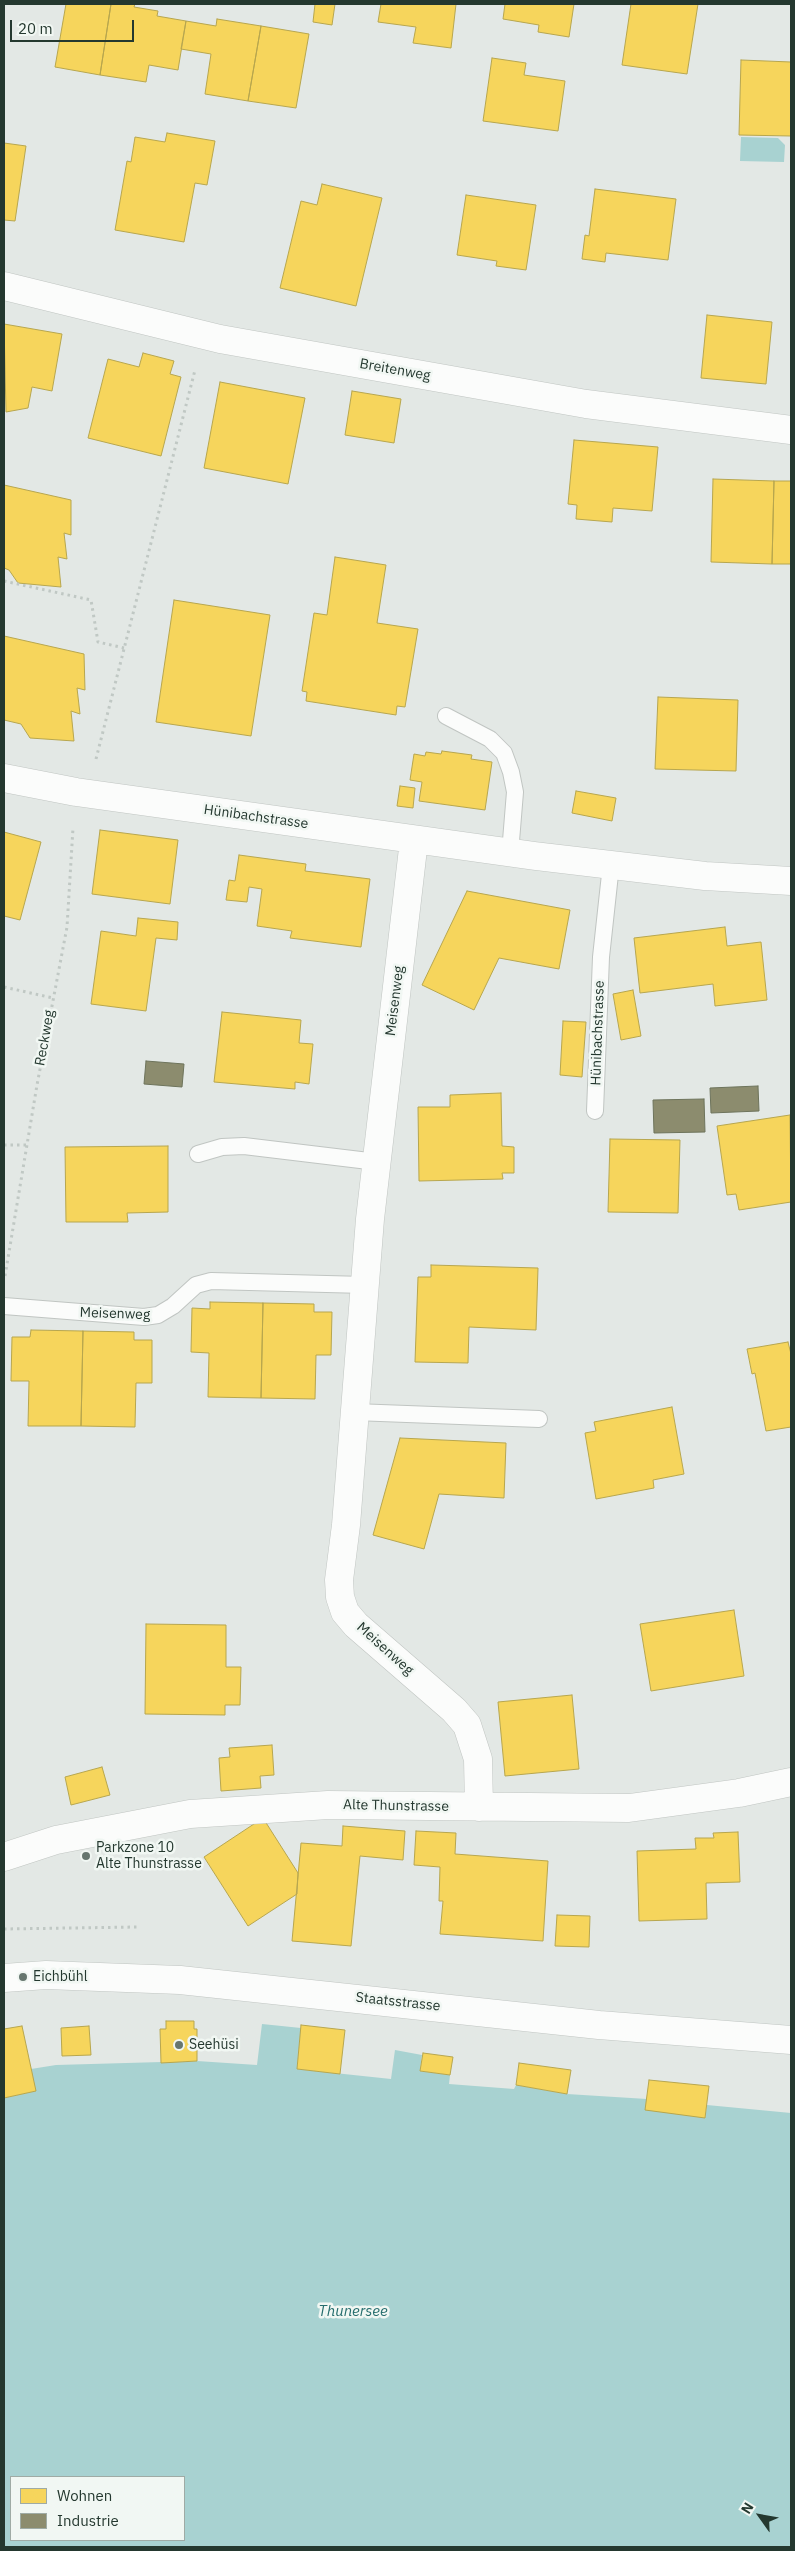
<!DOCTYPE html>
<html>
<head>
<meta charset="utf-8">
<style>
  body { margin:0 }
  #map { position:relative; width:795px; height:2551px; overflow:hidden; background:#e3e8e5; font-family:"IBM Plex Sans",sans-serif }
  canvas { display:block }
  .frame { position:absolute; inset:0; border:5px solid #24382f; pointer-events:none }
  .legend { position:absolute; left:10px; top:2476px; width:175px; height:65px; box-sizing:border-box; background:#f1f7f3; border:1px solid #9faba5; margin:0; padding:6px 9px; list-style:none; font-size:15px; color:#24382f }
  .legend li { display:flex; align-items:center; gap:10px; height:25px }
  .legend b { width:25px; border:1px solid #9faba5 }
  .north { position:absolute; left:735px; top:2491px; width:50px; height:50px; -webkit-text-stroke:4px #f1f7f3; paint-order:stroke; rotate:302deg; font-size:14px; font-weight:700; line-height:20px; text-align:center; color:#24382f }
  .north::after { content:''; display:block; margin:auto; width:18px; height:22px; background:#24382f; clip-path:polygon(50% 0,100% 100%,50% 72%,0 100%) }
  .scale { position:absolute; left:10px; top:20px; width:124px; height:22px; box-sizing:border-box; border:2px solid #24382f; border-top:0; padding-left:6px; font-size:15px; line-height:18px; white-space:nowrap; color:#24382f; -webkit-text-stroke:4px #f1f7f3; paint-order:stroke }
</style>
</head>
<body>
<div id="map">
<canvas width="795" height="2551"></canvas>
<div class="frame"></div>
<ul class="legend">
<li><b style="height:14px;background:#f6d55c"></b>Wohnen</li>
<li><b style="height:14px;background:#8c8c6e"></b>Industrie</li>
</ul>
<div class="north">N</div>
<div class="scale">20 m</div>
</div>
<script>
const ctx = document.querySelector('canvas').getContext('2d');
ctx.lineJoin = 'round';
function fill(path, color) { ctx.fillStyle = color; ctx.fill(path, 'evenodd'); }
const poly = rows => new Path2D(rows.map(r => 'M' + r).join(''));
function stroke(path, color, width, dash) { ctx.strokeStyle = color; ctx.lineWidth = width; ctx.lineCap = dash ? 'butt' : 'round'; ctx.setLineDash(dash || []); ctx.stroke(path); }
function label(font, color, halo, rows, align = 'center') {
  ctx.font = font + ' "IBM Plex Sans",sans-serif'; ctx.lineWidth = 5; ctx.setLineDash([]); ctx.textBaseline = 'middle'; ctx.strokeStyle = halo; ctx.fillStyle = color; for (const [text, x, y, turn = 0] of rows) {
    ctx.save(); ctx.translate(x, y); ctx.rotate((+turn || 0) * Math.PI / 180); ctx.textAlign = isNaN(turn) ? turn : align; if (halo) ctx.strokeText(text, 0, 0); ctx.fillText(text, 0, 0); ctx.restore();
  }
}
const water = poly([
  [741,137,778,138,785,145,784,162,740,161],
  [262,2024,301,2028,297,2069,391,2079,395,2050,422,2055,420,2071,450,2075,449,2084,514,2089,516,2085,567,2094,647,2099,705,2118,707,2105,791,2113,791,2547,4,2547,4,2098,35,2091,31,2069,56,2065,197,2061,257,2065],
  [11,2477,184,2477,184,2540,11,2540]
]);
const homes = poly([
  [66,4,111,4,100,75,55,67,66,4],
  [111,4,135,4,134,7,158,11,157,16,186,21,178,70,149,65,146,82,100,75,111,4],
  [315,4,335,4,332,25,313,22,315,4],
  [381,4,456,4,451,48,413,43,416,27,378,22,381,4],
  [505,4,574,4,569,37,538,32,539,25,503,19,505,4],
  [631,4,698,4,687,74,622,65,631,4],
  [217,19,261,26,248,101,205,94,211,54,181,49,186,21,216,26,217,19],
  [261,26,309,34,296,108,248,101,261,26],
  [492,58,526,63,524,75,565,81,558,131,483,121,492,58],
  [741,60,791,62,791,136,739,135,741,60],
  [167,133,215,141,207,185,195,183,184,242,115,230,127,161,131,162,135,137,165,142,167,133],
  [4,143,26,146,15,221,4,220,4,143],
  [322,184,382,198,356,306,280,288,301,201,317,205,322,184],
  [595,189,676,199,668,260,606,253,605,262,582,259,585,235,589,236,595,189],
  [466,195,536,205,526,270,496,266,497,261,457,255,466,195],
  [707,315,772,322,766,384,701,378,707,315],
  [4,324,62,334,52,391,32,387,28,408,6,412,4,324],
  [143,353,174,361,170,374,181,377,161,456,88,438,108,359,139,367,143,353],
  [220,382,305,398,288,484,204,468,220,382],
  [352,391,401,399,394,443,345,435,352,391],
  [574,440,658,447,652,511,613,508,612,522,576,519,577,505,568,504,574,440],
  [713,479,774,481,772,564,711,562,713,479],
  [774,481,791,481,791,564,772,564,774,481],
  [4,485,71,500,71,535,64,533,67,559,58,557,61,587,18,583,9,570,4,568,4,485],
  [335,557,386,565,377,623,418,629,405,707,397,706,396,715,306,701,307,692,302,691,314,613,327,615,335,557],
  [174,600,270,615,251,736,156,722,174,600],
  [4,636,84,654,85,690,77,688,80,714,71,711,74,741,30,738,21,724,4,720,4,636],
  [658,697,738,700,736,771,655,769,658,697],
  [442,751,472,755,471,759,492,762,485,810,419,801,422,782,410,780,414,754,425,756,426,752,441,754,442,751],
  [400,786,415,788,413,808,397,806,400,786],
  [576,791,616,798,612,821,572,813,576,791],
  [100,830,178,840,170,904,92,894,100,830],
  [4,832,41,842,20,920,4,916,4,832],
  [239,855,306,864,305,871,370,879,361,947,290,938,292,931,257,926,262,889,249,887,247,902,226,900,229,880,235,881,239,855],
  [467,891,570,910,559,969,499,958,474,1010,422,985,467,891],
  [138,918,178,922,177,940,156,938,146,1011,91,1004,101,931,136,936,138,918],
  [725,927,727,946,761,942,767,1000,715,1006,713,984,640,993,634,938,725,927],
  [633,990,641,1036,621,1040,613,994,633,990],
  [222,1012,301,1020,299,1043,313,1044,309,1084,295,1082,295,1089,214,1082,222,1012],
  [563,1021,586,1022,582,1077,560,1075,563,1021],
  [501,1093,502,1146,514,1147,514,1173,502,1173,503,1179,419,1181,418,1107,450,1107,450,1095,501,1093],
  [790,1115,791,1202,739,1210,736,1194,727,1195,717,1126,790,1115],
  [610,1139,680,1140,678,1213,608,1212,610,1139],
  [168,1146,168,1212,127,1213,128,1222,66,1222,65,1147,168,1146],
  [431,1265,538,1268,536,1330,469,1327,468,1363,415,1362,418,1277,431,1277,431,1265],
  [210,1302,263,1303,261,1398,208,1397,209,1353,191,1352,192,1308,210,1309,210,1302],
  [263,1303,314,1304,314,1312,332,1312,331,1355,316,1355,315,1399,261,1398,263,1303],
  [31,1330,83,1331,81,1426,28,1426,29,1381,11,1381,12,1337,30,1337,31,1330],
  [83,1331,134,1332,134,1340,152,1340,152,1383,136,1383,135,1427,81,1426,83,1331],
  [788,1342,791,1354,791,1427,766,1431,755,1373,752,1374,747,1349,788,1342],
  [672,1407,684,1474,653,1480,654,1488,596,1499,585,1433,596,1431,594,1422,672,1407],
  [400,1438,506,1443,504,1498,439,1494,424,1549,373,1535,400,1438],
  [734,1610,744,1676,651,1691,640,1624,734,1610],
  [146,1624,226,1625,226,1667,241,1667,240,1705,225,1705,225,1715,145,1714,146,1624],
  [572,1695,579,1769,505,1776,498,1702,572,1695],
  [272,1745,274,1775,260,1776,261,1788,221,1791,219,1758,230,1757,229,1748,272,1745],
  [102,1767,110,1795,71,1805,65,1777,102,1767],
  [263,1818,298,1873,297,1894,248,1926,204,1857,263,1818],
  [343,1826,405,1831,403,1860,360,1856,351,1946,292,1941,301,1843,342,1846,343,1826],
  [416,1831,456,1833,455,1854,548,1861,543,1941,440,1934,443,1901,439,1901,440,1867,414,1865,416,1831],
  [738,1832,740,1882,706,1883,707,1919,639,1921,637,1851,696,1849,695,1838,714,1838,713,1833,738,1832],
  [557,1915,590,1916,589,1947,555,1946,557,1915],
  [166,2021,194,2021,194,2029,197,2029,197,2061,161,2063,160,2029,166,2029,166,2021],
  [301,2025,345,2030,340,2074,297,2069,301,2025],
  [22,2026,36,2091,4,2098,4,2029,22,2026],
  [89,2026,91,2055,62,2056,61,2028,89,2026],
  [423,2053,453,2057,450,2075,420,2071,423,2053],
  [519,2063,571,2070,567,2094,516,2085,519,2063],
  [649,2080,709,2086,705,2118,645,2110,649,2080]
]);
const industry = poly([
  [146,1061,184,1064,182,1087,144,1084,146,1061],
  [758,1086,759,1111,711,1113,710,1088,758,1086],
  [704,1099,705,1132,654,1133,653,1100,704,1099]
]);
const path = poly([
  [4,581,91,600,98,642,124,648],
  [96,759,195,370],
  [4,987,53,998],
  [4,1145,27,1145],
  [5,1276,37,1085,67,927,73,828],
  [4,1929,137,1927]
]);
const service = poly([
  [446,716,490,739,504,753,511,772,515,792,510,853],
  [595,1111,601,957,611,865],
  [198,1154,222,1147,244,1146,377,1162],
  [4,1306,144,1317,158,1315,173,1306,196,1285,211,1281,365,1285],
  [354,1412,539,1419]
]);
const minor = poly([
  [4,286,220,339,586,404,791,430],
  [4,778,76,792,535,856,705,876,791,881],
  [414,840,370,1219,346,1525,339,1580,340,1597,345,1612,356,1625,454,1710,467,1725,478,1759,479,1807],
  [4,1857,56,1840,190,1814,328,1805,629,1808,739,1793,791,1782]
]);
const secondary = poly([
  [4,1978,46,1975,180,1980,599,2025,791,2040]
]);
const markers = [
  [86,1856,5,"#67766f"],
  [23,1977,5,"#67766f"],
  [179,2045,5,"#67766f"]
];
const streetNames = [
  ["Breitenweg",395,370,10],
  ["Hünibachstrasse",256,817,8],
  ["Meisenweg",395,1001,-83],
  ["Hünibachstrasse",598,1033,-88],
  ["Reckweg",45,1038,-80],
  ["Meisenweg",115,1314,2],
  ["Meisenweg",385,1649,42],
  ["Alte Thunstrasse",396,1806,1],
  ["Staatsstrasse",398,2002,6]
];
const poiNames = [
  ["Parkzone 10",96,1848],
  ["Alte Thunstrasse",96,1864],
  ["Eichbühl",33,1977],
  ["Seehüsi",189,2045]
];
const waterNames = [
  ["Thunersee",353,2312]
];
fill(water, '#a8d2d1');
fill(homes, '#f6d55c');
stroke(homes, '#b7a64e', 1);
fill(industry, '#8c8c6e');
stroke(industry, '#6d735b', 1);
stroke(service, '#c0c5c2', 18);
stroke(minor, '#c0c5c2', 29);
stroke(secondary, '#c0c5c2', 29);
stroke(path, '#c0c8c4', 3, [2.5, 4]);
stroke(service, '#fbfcfb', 16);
stroke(minor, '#fbfcfb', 28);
stroke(secondary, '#fbfcfb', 28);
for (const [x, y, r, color] of markers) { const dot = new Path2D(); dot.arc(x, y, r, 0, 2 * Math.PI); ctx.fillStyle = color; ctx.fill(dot); stroke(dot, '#f1f7f3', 2); }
label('14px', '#24382f', '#f1f7f3', streetNames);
label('14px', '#24382f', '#f1f7f3', poiNames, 'left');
label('italic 15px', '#256d6d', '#f1f7f3', waterNames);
</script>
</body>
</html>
